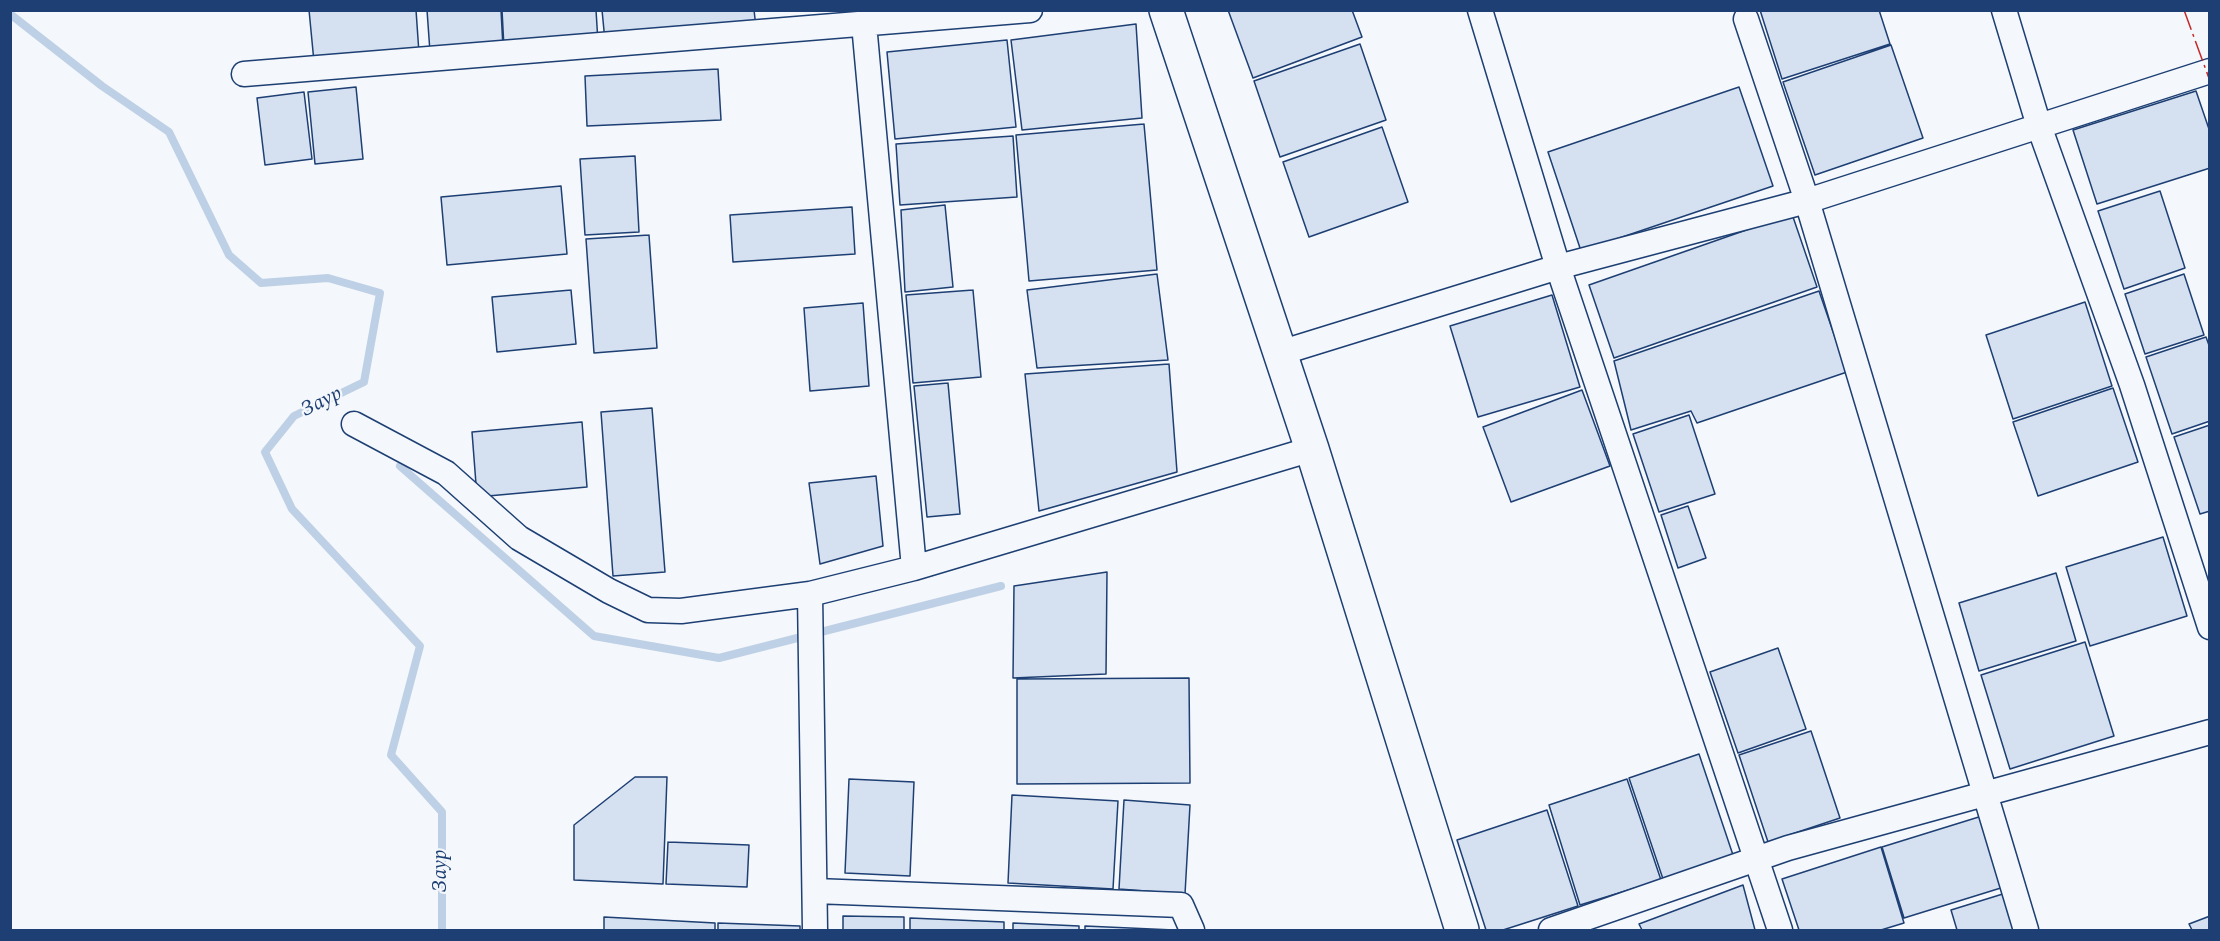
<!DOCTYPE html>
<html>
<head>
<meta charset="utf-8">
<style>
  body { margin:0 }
  #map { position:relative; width:2220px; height:941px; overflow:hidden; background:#f4f7fb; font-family:Spectral,serif }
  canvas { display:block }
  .frame { position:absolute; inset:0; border:12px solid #1d3f73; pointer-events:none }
</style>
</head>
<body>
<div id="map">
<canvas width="2220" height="941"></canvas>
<div class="frame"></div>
</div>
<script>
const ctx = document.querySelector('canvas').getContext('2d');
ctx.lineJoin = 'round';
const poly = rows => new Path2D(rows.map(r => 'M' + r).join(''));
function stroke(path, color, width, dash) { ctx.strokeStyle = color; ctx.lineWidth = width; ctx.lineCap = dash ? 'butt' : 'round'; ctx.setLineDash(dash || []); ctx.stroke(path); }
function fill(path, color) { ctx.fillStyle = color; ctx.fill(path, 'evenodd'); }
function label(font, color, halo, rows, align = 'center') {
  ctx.font = font + ' Spectral,serif'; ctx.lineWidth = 4.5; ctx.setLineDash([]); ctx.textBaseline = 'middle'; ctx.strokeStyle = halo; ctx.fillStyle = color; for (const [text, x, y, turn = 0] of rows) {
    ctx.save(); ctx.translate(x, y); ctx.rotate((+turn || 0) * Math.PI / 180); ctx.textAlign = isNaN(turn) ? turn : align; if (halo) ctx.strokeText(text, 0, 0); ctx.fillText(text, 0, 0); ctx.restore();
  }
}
const stream = poly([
  [10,14,102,86,169,132,229,255,261,283,328,278,380,293,364,382,294,416,265,452,292,509,420,646,391,755,442,812,442,930],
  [400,466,594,636,719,658,1001,586]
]);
const building = poly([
  [309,10,416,10,419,53,314,62,309,10],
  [427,10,501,10,503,48,430,52,427,10],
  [502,10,596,10,598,42,504,48,502,10],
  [602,10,754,10,756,27,605,41,602,10],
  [1228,10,1352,10,1362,37,1253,78,1228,10],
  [1760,10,1879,10,1890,44,1782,79,1760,10],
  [1136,24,1142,118,1022,130,1011,40,1136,24],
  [1007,40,1016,127,895,139,887,52,1007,40],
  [1360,44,1386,120,1280,157,1254,81,1360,44],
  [1891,45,1923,138,1815,175,1783,82,1891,45],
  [718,69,721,120,587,126,585,76,718,69],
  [356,87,363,159,315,164,308,92,356,87],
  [1739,87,1773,186,1581,251,1548,152,1739,87],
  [2196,91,2210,132,2210,168,2097,204,2073,130,2196,91],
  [304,92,312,159,265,165,257,98,304,92],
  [1144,124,1157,270,1029,281,1016,135,1144,124],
  [1382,127,1408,202,1309,237,1283,162,1382,127],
  [1013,136,1017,197,900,205,896,144,1013,136],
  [635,156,639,232,585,235,580,159,635,156],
  [561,186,567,254,447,265,441,197,561,186],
  [2160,191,2185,268,2124,289,2098,211,2160,191],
  [945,205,953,287,905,292,901,210,945,205],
  [852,207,855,254,733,262,730,215,852,207],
  [1792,214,1817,287,1614,358,1589,285,1792,214],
  [649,235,657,348,594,353,586,239,649,235],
  [1157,274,1168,360,1037,368,1027,290,1157,274],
  [2184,274,2204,335,2145,354,2125,294,2184,274],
  [571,290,576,344,497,352,492,297,571,290],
  [973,290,981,377,913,383,906,295,973,290],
  [1819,291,1847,372,1697,423,1691,411,1631,430,1614,361,1819,291],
  [1552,295,1580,387,1478,417,1450,326,1552,295],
  [2085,302,2112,386,2013,419,1986,335,2085,302],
  [863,303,869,386,810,391,804,308,863,303],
  [2206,337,2210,348,2210,421,2172,434,2146,357,2206,337],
  [1169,364,1177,472,1039,511,1025,374,1169,364],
  [948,383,960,514,927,517,914,386,948,383],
  [2113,388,2138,462,2038,496,2013,422,2113,388],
  [1582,390,1610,466,1511,502,1483,427,1582,390],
  [652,408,665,572,613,576,601,412,652,408],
  [1689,415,1715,494,1659,512,1633,434,1689,415],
  [582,422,587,487,477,497,472,432,582,422],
  [2210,425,2210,511,2200,514,2174,437,2210,425],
  [876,476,883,546,820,564,809,483,876,476],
  [1688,506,1706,558,1678,568,1661,515,1688,506],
  [2163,537,2187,616,2090,646,2066,567,2163,537],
  [1107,572,1106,674,1013,678,1014,586,1107,572],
  [2056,573,2076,641,1979,671,1959,603,2056,573],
  [2085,642,2114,736,2010,769,1981,675,2085,642],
  [1778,648,1806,729,1738,753,1710,672,1778,648],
  [1189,678,1190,783,1017,784,1017,679,1189,678],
  [1811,731,1840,818,1768,842,1739,755,1811,731],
  [1699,754,1733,855,1663,879,1629,778,1699,754],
  [635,777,667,777,663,884,574,880,574,825,635,777],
  [849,779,914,782,910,876,845,873,849,779],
  [1627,779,1661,880,1580,905,1549,805,1627,779],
  [1012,795,1118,801,1113,889,1008,883,1012,795],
  [1124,800,1190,805,1185,894,1119,889,1124,800],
  [1547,810,1578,906,1503,930,1486,930,1457,840,1547,810],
  [1982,816,2004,887,1904,918,1882,847,1982,816],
  [668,842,749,845,747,887,666,884,668,842],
  [1881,847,1904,923,1881,930,1799,930,1782,879,1881,847],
  [1743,885,1755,930,1642,930,1639,924,1743,885],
  [2006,893,2017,930,1957,930,1951,910,2006,893],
  [843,916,904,917,904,930,843,930,843,916],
  [2210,916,2210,930,2192,930,2189,924,2210,916],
  [604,917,715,923,715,930,604,930,604,917],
  [910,918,1004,922,1004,930,910,930,910,918],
  [718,923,800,926,800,930,718,930,718,923],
  [1013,923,1079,926,1079,930,1013,930,1013,923],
  [1085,926,1174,930,1085,930,1085,926]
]);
const street = poly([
  [1480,10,1558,267,1780,930],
  [2004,10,2039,126,2132,385,2210,627],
  [1746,19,1807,201,2026,930],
  [864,24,914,568],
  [244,74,1030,10],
  [1280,353,1558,267,1807,201,2210,71],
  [354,424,446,473,519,538,609,591,648,610,681,611,810,594,914,568,1312,449],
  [810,594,815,930],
  [815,891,1181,905,1192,930],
  [1551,930,1788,848,2210,732]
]);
const secondary = poly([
  [1166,10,1312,449,1462,930]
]);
const power = poly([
  [2184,10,2210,81]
]);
const waterNames = [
  ["Заур",322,403,-27],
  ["Заур",442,871,-90]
];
stroke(stream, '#bed0e5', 8);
fill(building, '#d5e0f0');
stroke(building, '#1d3f73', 1.5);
stroke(street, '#1d3f73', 27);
stroke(secondary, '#1d3f73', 36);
stroke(street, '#f4f7fb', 24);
stroke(secondary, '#f4f7fb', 33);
stroke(power, '#c62828', 1.5, [21, 4.5, 3, 4.5]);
label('italic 21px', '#1d3f73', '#f4f7fb', waterNames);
</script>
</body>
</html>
